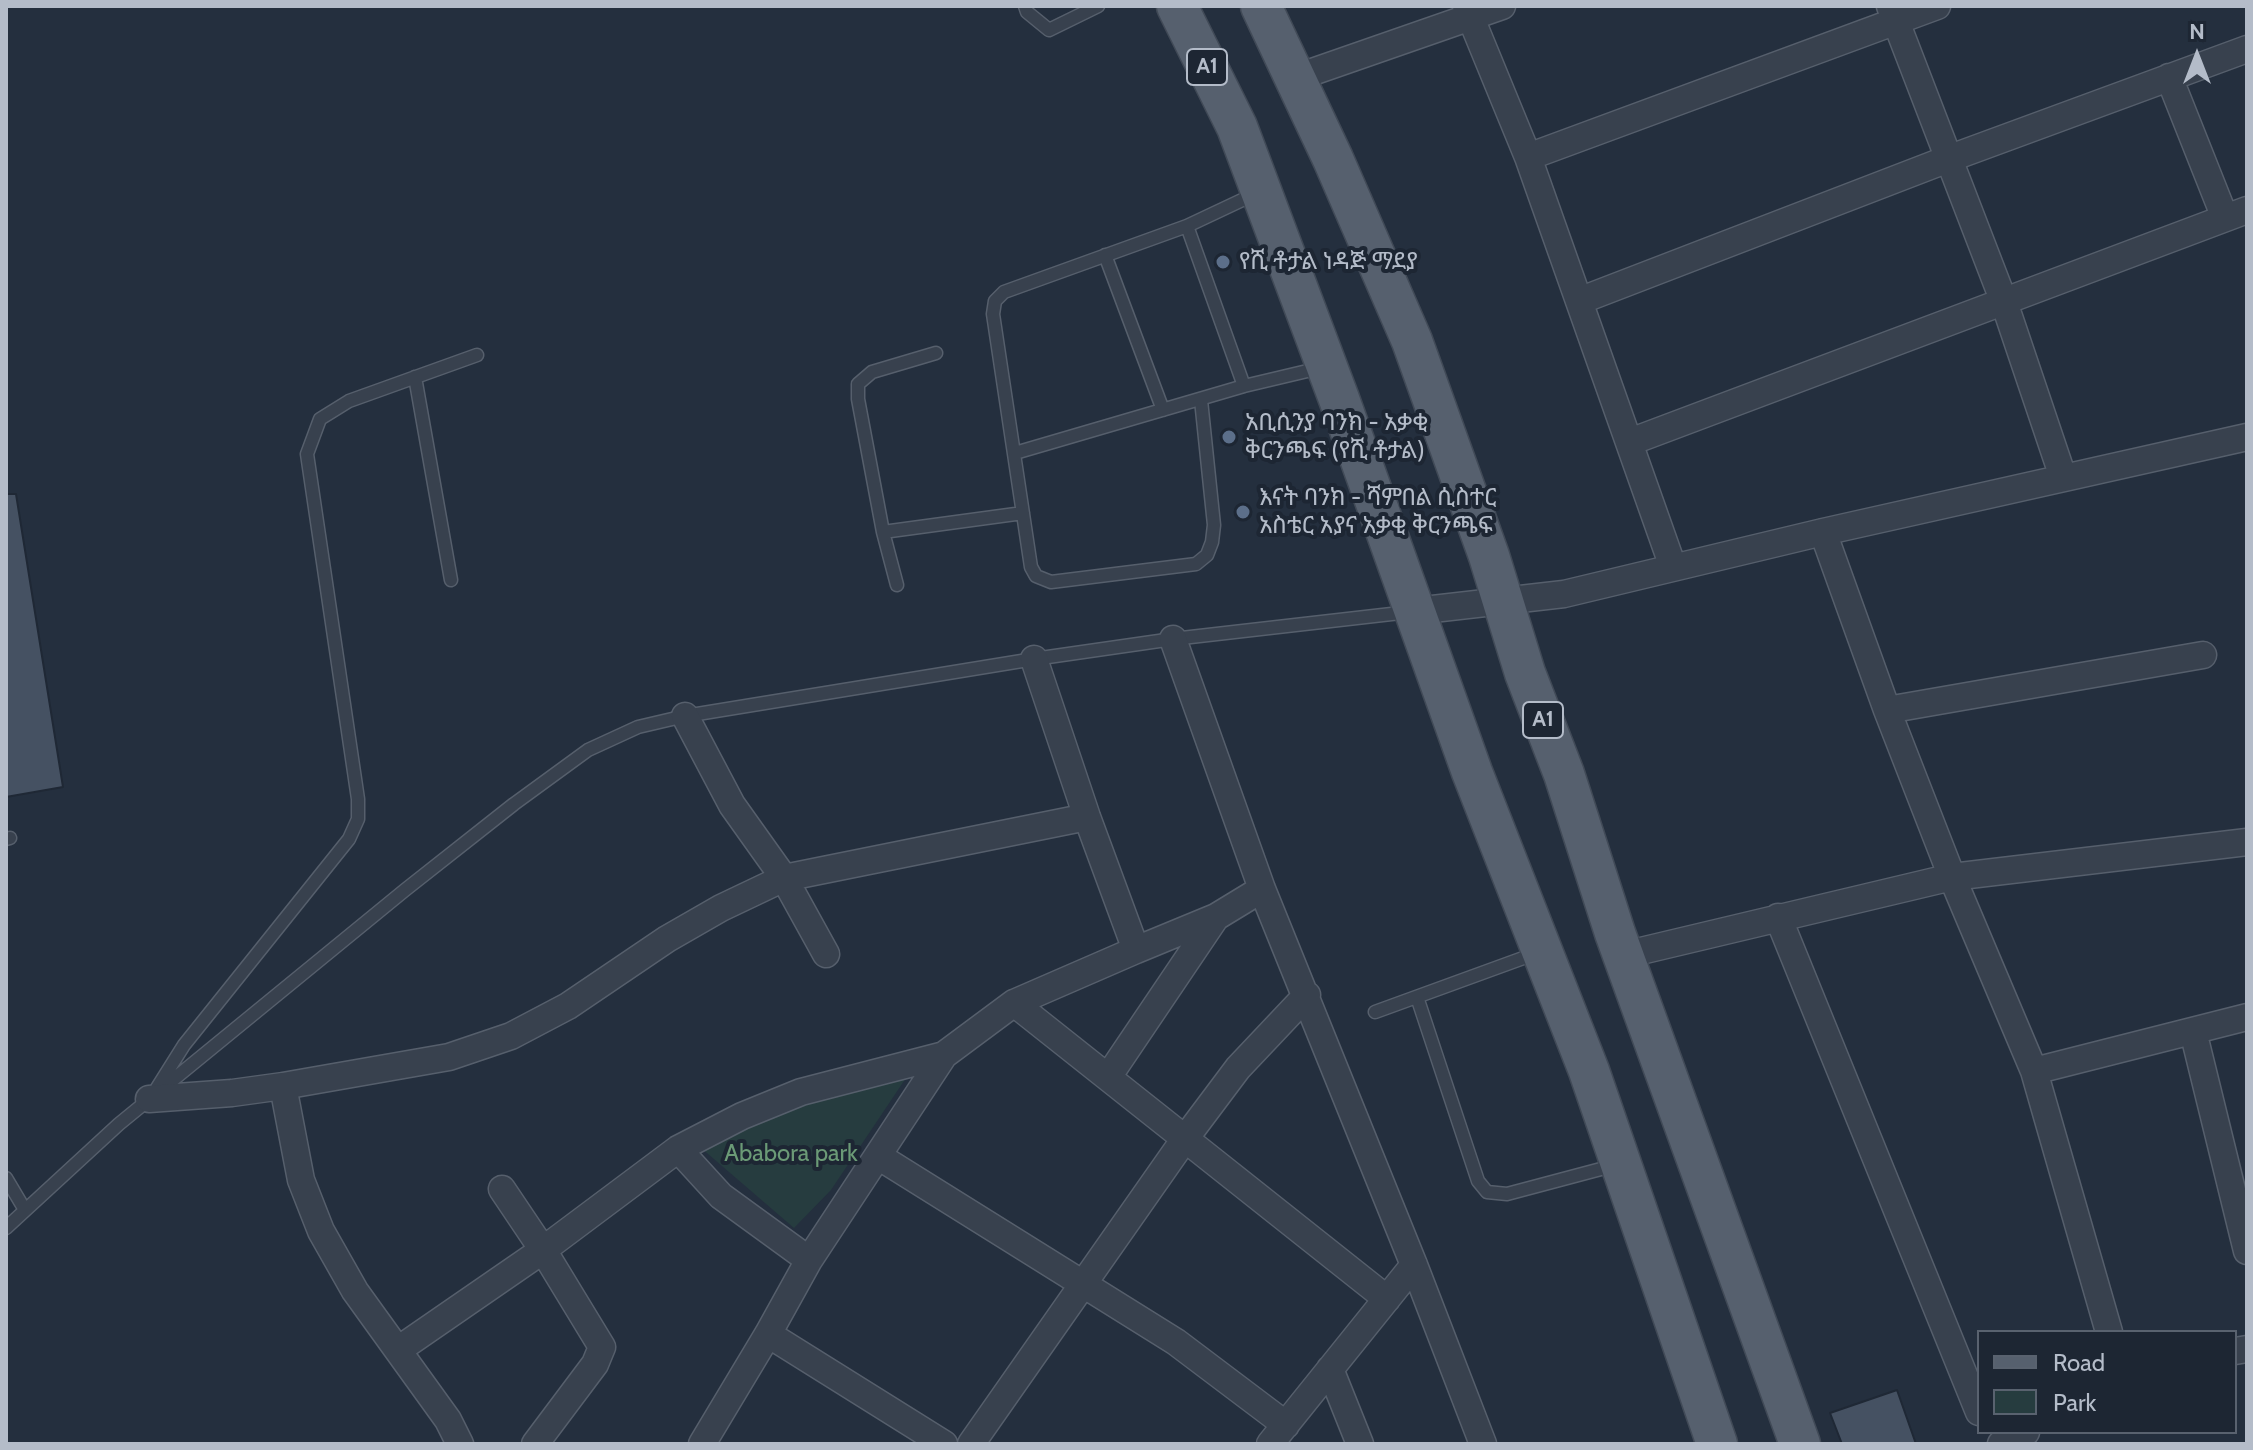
<!DOCTYPE html>
<html>
<head>
<meta charset="utf-8">
<style>
  body { margin:0 }
  #map { position:relative; width:2253px; height:1450px; overflow:hidden; background:#242f3e; font-family:Cabin,sans-serif }
  canvas { display:block }
  .frame { position:absolute; inset:0; border:8px solid #b4bcc9; pointer-events:none }
  .legend { position:absolute; left:1977px; top:1330px; width:260px; height:104px; box-sizing:border-box; background:#1d2633; border:2px solid #59626f; margin:0; padding:10px 14px; list-style:none; font-size:24px; color:#b4bcc9 }
  .legend li { display:flex; align-items:center; gap:16px; height:40px }
  .legend b { width:40px; border:2px solid #59626f }
  .north { position:absolute; left:2157px; top:16px; width:80px; height:80px; -webkit-text-stroke:6px #1d2633; paint-order:stroke; rotate:0deg; font-size:22px; font-weight:700; line-height:32px; text-align:center; color:#b4bcc9 }
  .north::after { content:''; display:block; margin:auto; width:28px; height:36px; background:#b4bcc9; clip-path:polygon(50% 0,100% 100%,50% 72%,0 100%) }
</style>
</head>
<body>
<div id="map">
<canvas width="2253" height="1450"></canvas>
<div class="frame"></div>
<ul class="legend">
<li><b style="height:10px;background:#56606e"></b>Road</li>
<li><b style="height:22px;background:#263c3f"></b>Park</li>
</ul>
<div class="north">N</div>
</div>
<script>
const ctx = document.querySelector('canvas').getContext('2d');
ctx.lineJoin = 'round';
function fill(path, color) { ctx.fillStyle = color; ctx.fill(path, 'evenodd'); }
const poly = rows => new Path2D(rows.map(r => 'M' + r).join(''));
function stroke(path, color, width, dash) { ctx.strokeStyle = color; ctx.lineWidth = width; ctx.lineCap = dash ? 'butt' : 'round'; ctx.setLineDash(dash || []); ctx.stroke(path); }
function label(font, color, halo, rows, align = 'center') {
  ctx.font = font + ' Cabin,"Noto Sans Ethiopic",sans-serif'; ctx.lineWidth = 8; ctx.setLineDash([]); ctx.textBaseline = 'middle'; ctx.strokeStyle = halo; ctx.fillStyle = color; for (const [text, x, y, turn = 0] of rows) {
    ctx.save(); ctx.translate(x, y); ctx.rotate((+turn || 0) * Math.PI / 180); ctx.textAlign = isNaN(turn) ? turn : align; if (halo) ctx.strokeText(text, 0, 0); ctx.fillText(text, 0, 0); ctx.restore();
  }
}
const green = poly([
  [910,1072,831,1190,794,1228,693,1141,732,1121]
]);
const building = poly([
  [6,494,16,494,63,787,6,797,6,494],
  [1897,1390,1916,1444,1842,1444,1830,1413,1897,1390]
]);
const lane = poly([
  [1025,6,1027,12,1049,30,1098,6],
  [1187,226,1244,386],
  [1105,255,1163,410],
  [415,377,451,580],
  [1201,400,1214,525,1212,542,1207,555,1196,564,1051,582,1036,576,1031,567,993,314,995,301,1004,292,1187,226,1257,193],
  [1015,453,1244,386,1320,368],
  [883,532,1023,513],
  [897,585,883,532,858,399,858,384,872,372,936,353],
  [6,839,10,838],
  [1417,997,1478,1181,1487,1192,1507,1194,1616,1165],
  [1375,1012,1537,953],
  [157,1088,184,1045,349,839,358,819,358,799,307,454,320,419,349,401,477,355],
  [6,1178,25,1210],
  [6,1228,119,1124,405,890,514,804,588,750,638,727,685,716,1034,659,1173,639,1409,612]
]);
const street = poly([
  [1466,6,1528,157,1673,567],
  [1890,6,2004,302,2063,477],
  [2169,77,2225,218],
  [1295,78,1502,6],
  [1528,157,1937,6],
  [1579,301,1948,159,2247,49],
  [1630,442,2247,210],
  [1415,611,1564,594,1823,532,2247,437],
  [1173,639,1262,889,1414,1265,1483,1444],
  [1887,710,2203,655],
  [685,716,732,805,784,878,1087,817],
  [1778,917,1979,1412],
  [1136,950,1216,917,1262,889],
  [1624,955,1952,877,1887,710,1823,532],
  [1014,1003,1387,1299],
  [2193,1031,2247,1251],
  [2034,1071,2247,1017],
  [1108,1077,1216,917],
  [283,1086,449,1057,511,1036,568,1006,667,939,721,908,784,878,826,954],
  [149,1099,232,1093,283,1086,301,1180,321,1231,355,1291,448,1420,460,1444],
  [678,1149,721,1196,809,1260],
  [878,1156,1176,1342,1286,1425],
  [502,1189,543,1250,602,1347,595,1364,535,1444],
  [2109,1332,2034,1071,1952,877,2247,842],
  [768,1334,944,1444],
  [398,1350,543,1250,678,1149,742,1116,801,1092,944,1055],
  [2235,1351,2247,1349],
  [1330,1369,1360,1444],
  [702,1444,768,1334,809,1260,944,1055,1014,1003,1136,950,1087,817,1034,659],
  [971,1444,1184,1140,1238,1068,1307,995],
  [1270,1444,1414,1265],
  [2001,1444,2026,1432]
]);
const primary = poly([
  [1177,6,1237,127,1339,399,1472,772,1589,1071,1717,1444],
  [1261,6,1333,159,1412,341,1489,556,1525,673,1564,774,1615,933,1800,1444]
]);
const markers = [
  [1223,262,8,"#5c6f8a"],
  [1229,437,8,"#5c6f8a"],
  [1243,512,8,"#5c6f8a"]
];
const shields = [
  [1207,67,40],
  [1543,720,40]
];
const shieldNames = [
  ["A1",1207,67],
  ["A1",1543,720]
];
const poiNames = [
  ["የሺ ቶታል ነዳጅ ማደያ",1239,262],
  ["አቢሲንያ ባንክ - አቃቂ",1245,423],
  ["ቅርንጫፍ (የሺ ቶታል)",1245,451],
  ["እናት ባንክ - ሻምበል ሲስተር",1259,498],
  ["አስቴር አያና አቃቂ ቅርንጫፍ",1259,526]
];
const parkNames = [
  ["Ababora park",791,1154]
];
fill(green, '#263c3f');
fill(building, '#455162');
stroke(building, '#1f2835', 2);
stroke(lane, '#565f6c', 15);
stroke(street, '#565f6c', 29);
stroke(primary, '#414a57', 43);
stroke(lane, '#38414e', 12);
stroke(street, '#38414e', 26);
stroke(primary, '#56606e', 40);
for (const [x, y, r, color] of markers) { const dot = new Path2D(); dot.arc(x, y, r, 0, 2 * Math.PI); ctx.fillStyle = color; ctx.fill(dot); stroke(dot, '#1d2633', 3); }
for (const [x, y, w] of shields) { const box = new Path2D(); box.roundRect(x - w / 2, y - 18, w, 36, 6); ctx.fillStyle = '#1d2633'; ctx.fill(box); stroke(box, '#b4bcc9', 2); }
label('bold 22px', '#b4bcc9', null, shieldNames);
label('24px', '#b4bcc9', '#1d2633', poiNames, 'left');
label('24px', '#6b9a76', '#1d2633', parkNames);
</script>
</body>
</html>
